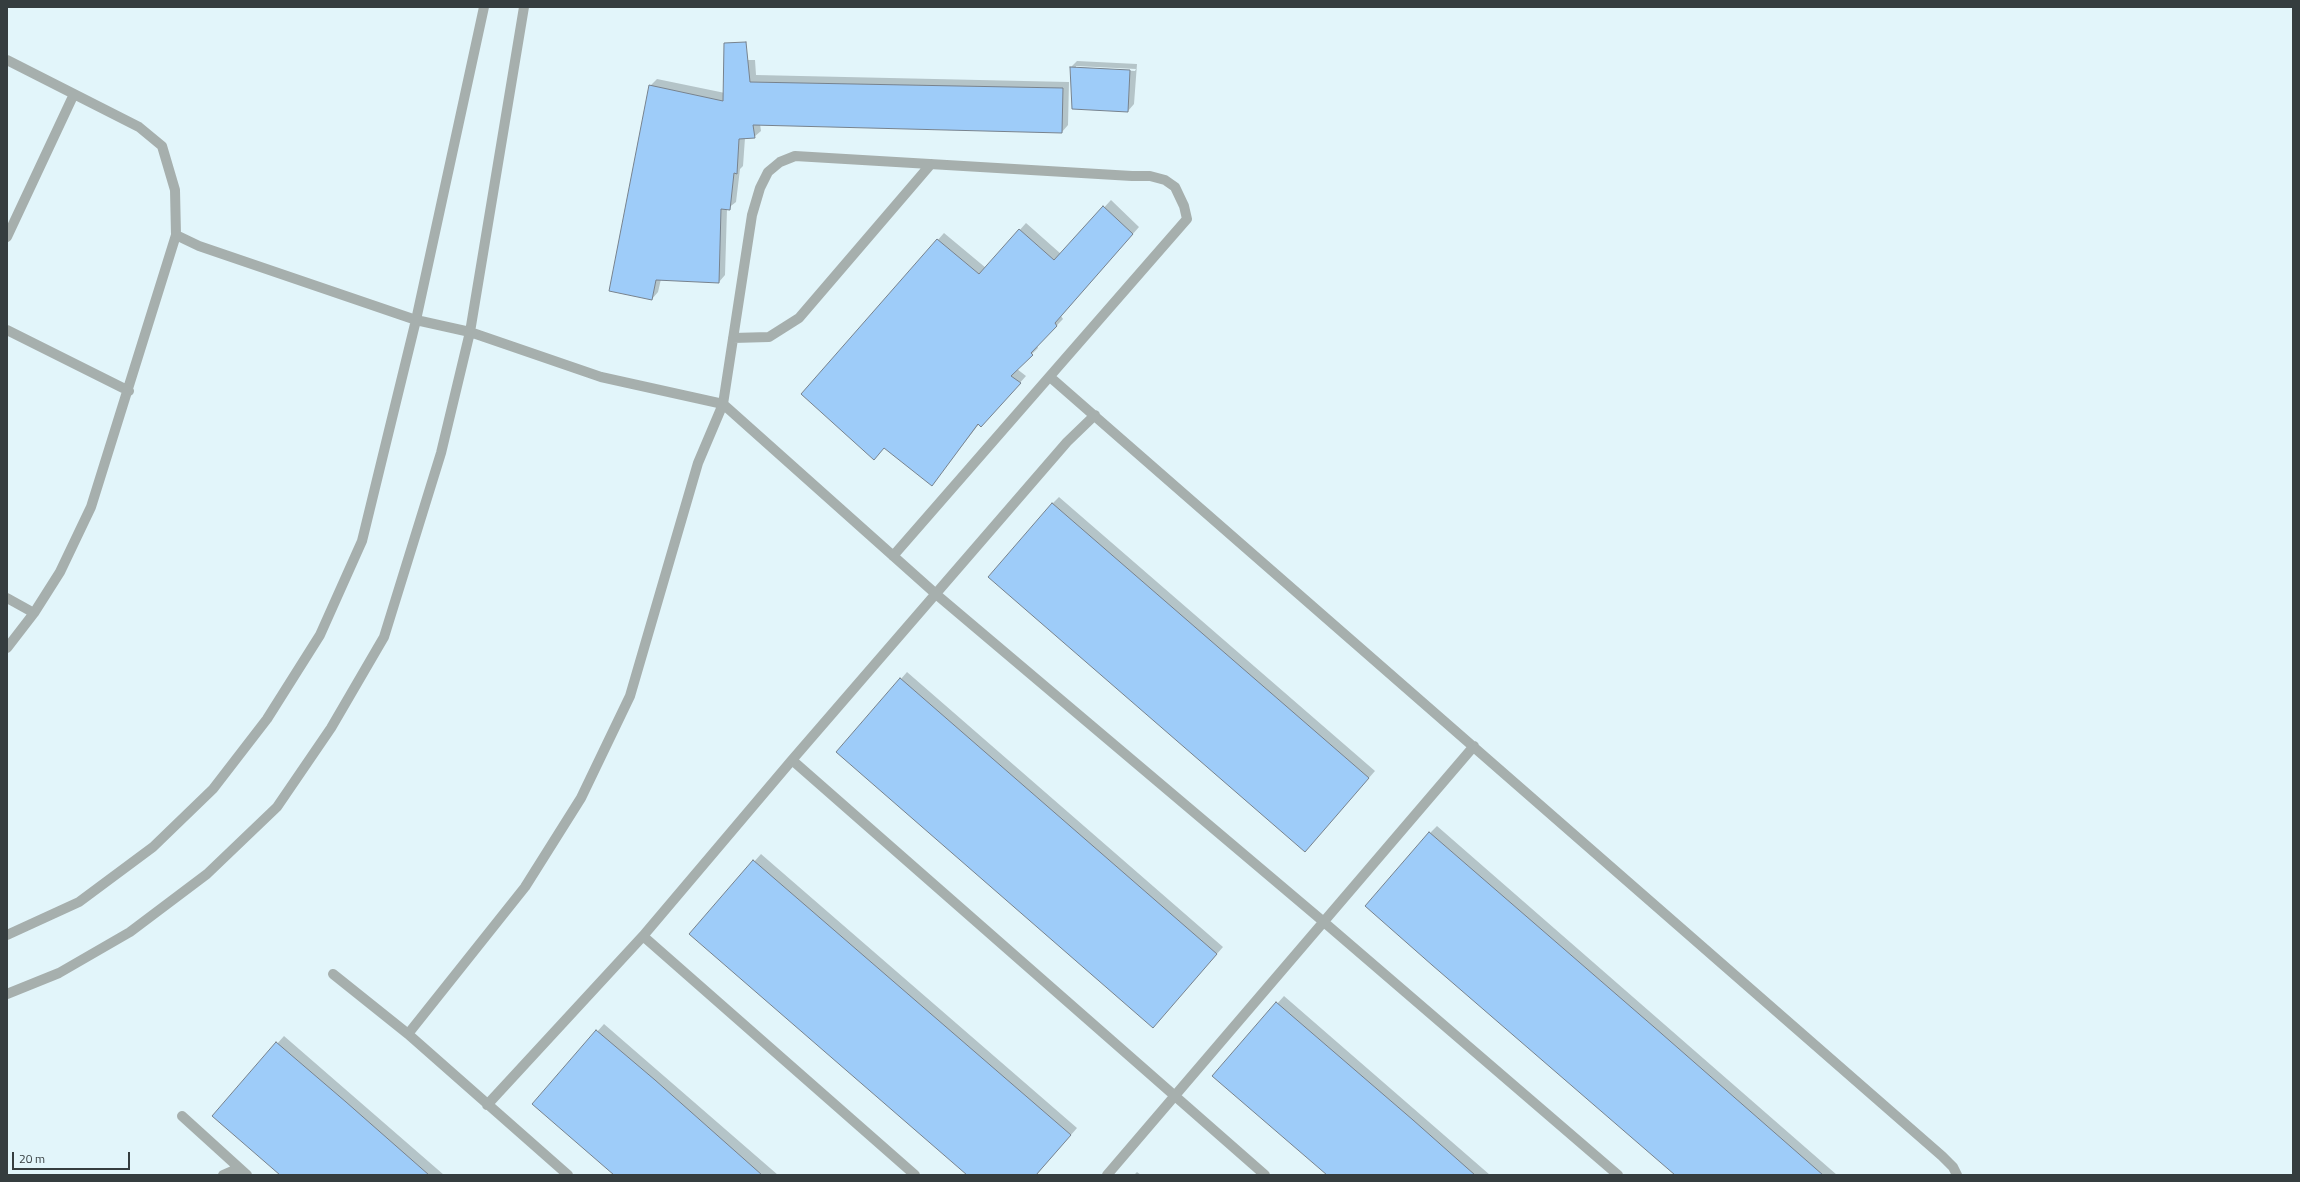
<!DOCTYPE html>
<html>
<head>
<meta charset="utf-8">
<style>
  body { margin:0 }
  #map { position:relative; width:2300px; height:1182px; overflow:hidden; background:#e2f5fa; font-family:"Titillium Web",sans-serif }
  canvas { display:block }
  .frame { position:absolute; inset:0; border:8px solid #353d3f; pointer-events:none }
  .scale { position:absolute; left:12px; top:1152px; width:118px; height:18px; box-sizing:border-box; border:2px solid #353d3f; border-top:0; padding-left:5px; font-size:12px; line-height:14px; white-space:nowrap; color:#353d3f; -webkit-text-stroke:3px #e2f5fa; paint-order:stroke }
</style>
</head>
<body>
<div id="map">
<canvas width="2300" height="1182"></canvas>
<div class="frame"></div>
<div class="scale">20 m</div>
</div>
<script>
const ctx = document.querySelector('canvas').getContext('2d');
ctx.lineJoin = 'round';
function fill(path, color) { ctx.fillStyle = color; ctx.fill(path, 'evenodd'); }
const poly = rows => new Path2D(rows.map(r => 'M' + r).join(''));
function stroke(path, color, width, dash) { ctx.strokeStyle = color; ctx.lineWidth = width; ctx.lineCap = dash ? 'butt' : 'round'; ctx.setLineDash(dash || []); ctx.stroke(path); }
const shadow = poly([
  [732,60,755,60,756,75,1069,82,1068,125,1062,132,760,124,761,131,754,137,745,138,743,166,740,169,736,202,727,209,725,275,719,282,661,279,658,292,652,299,650,86,657,79,725,93],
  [1077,61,1137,64,1134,104,1128,111,1071,67],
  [1076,66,1136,69,1135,71,1076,68],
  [1111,200,1139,227,1061,316,1063,319,1037,346,1038,348,1017,369,1026,376,988,419,979,424,932,484,884,447,802,394,944,233,986,268,1026,223,1061,254],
  [1059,497,1375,771,1305,851,1052,504],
  [907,672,1223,947,1159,1020,901,679],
  [1437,826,1837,1175,1676,1175,1430,833],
  [761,854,1077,1128,1036,1175,968,1175,690,934],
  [1284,996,1490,1175,1328,1175,1213,1076],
  [604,1024,778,1175,615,1175,533,1104],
  [284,1036,444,1175,281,1175,213,1116],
  [1137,1172,1141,1175,1134,1175]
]);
const building = poly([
  [746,42,750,82,1063,88,1062,133,753,125,755,138,739,139,737,174,734,173,730,210,721,209,719,283,656,280,652,300,609,291,649,85,723,101,724,43,746,42],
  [1070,67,1130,70,1128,112,1072,109,1070,67],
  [1103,206,1133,234,1055,323,1057,326,1031,353,1033,355,1011,376,1021,383,981,427,978,424,932,486,884,448,874,460,801,394,937,239,979,274,1019,229,1054,260,1103,206],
  [1052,503,1369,778,1305,852,988,577,1052,503],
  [900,678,1217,954,1153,1028,836,752,900,678],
  [1429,832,1654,1027,1823,1175,1675,1175,1432,965,1365,906,1429,832],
  [753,860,1071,1135,1036,1175,967,1175,689,934,753,860],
  [1276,1002,1413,1120,1475,1175,1327,1175,1212,1076,1276,1002],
  [596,1030,655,1080,762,1175,614,1175,532,1104,596,1030],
  [276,1042,346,1102,429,1175,280,1175,212,1116,276,1042]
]);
const minor = poly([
  [7,60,139,127,162,146,175,190,176,235,199,246,416,320,470,332,601,377,723,404,937,595,1325,923,1618,1175],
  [7,237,74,94],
  [7,330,129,391],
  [733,338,769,337,799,318,931,164],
  [1050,377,1942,1156,1953,1167,1957,1175],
  [7,598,34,613],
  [7,648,34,613,60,572,91,507,176,235],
  [792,760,1265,1175],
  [7,935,79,902,153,847,213,789,267,719,320,635,362,541,416,320,484,7],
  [643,936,915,1175],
  [333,974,408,1034,568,1175],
  [7,994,59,973,130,932,207,874,277,807,331,728,384,637,441,453,470,332,524,7],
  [408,1034,525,887,581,798,630,696,698,463,723,404,752,215,760,188,768,172,780,162,795,156,1132,176,1150,176,1165,180,1175,187,1184,206,1187,219,893,556],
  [487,1105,643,936,792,760,1067,442,1095,415],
  [182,1116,247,1175],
  [223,1175,239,1168],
  [1107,1175,1474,746]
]);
fill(shadow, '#0003');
fill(building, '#9eccf9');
stroke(building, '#77828d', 1);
stroke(minor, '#a6afad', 10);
</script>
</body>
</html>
